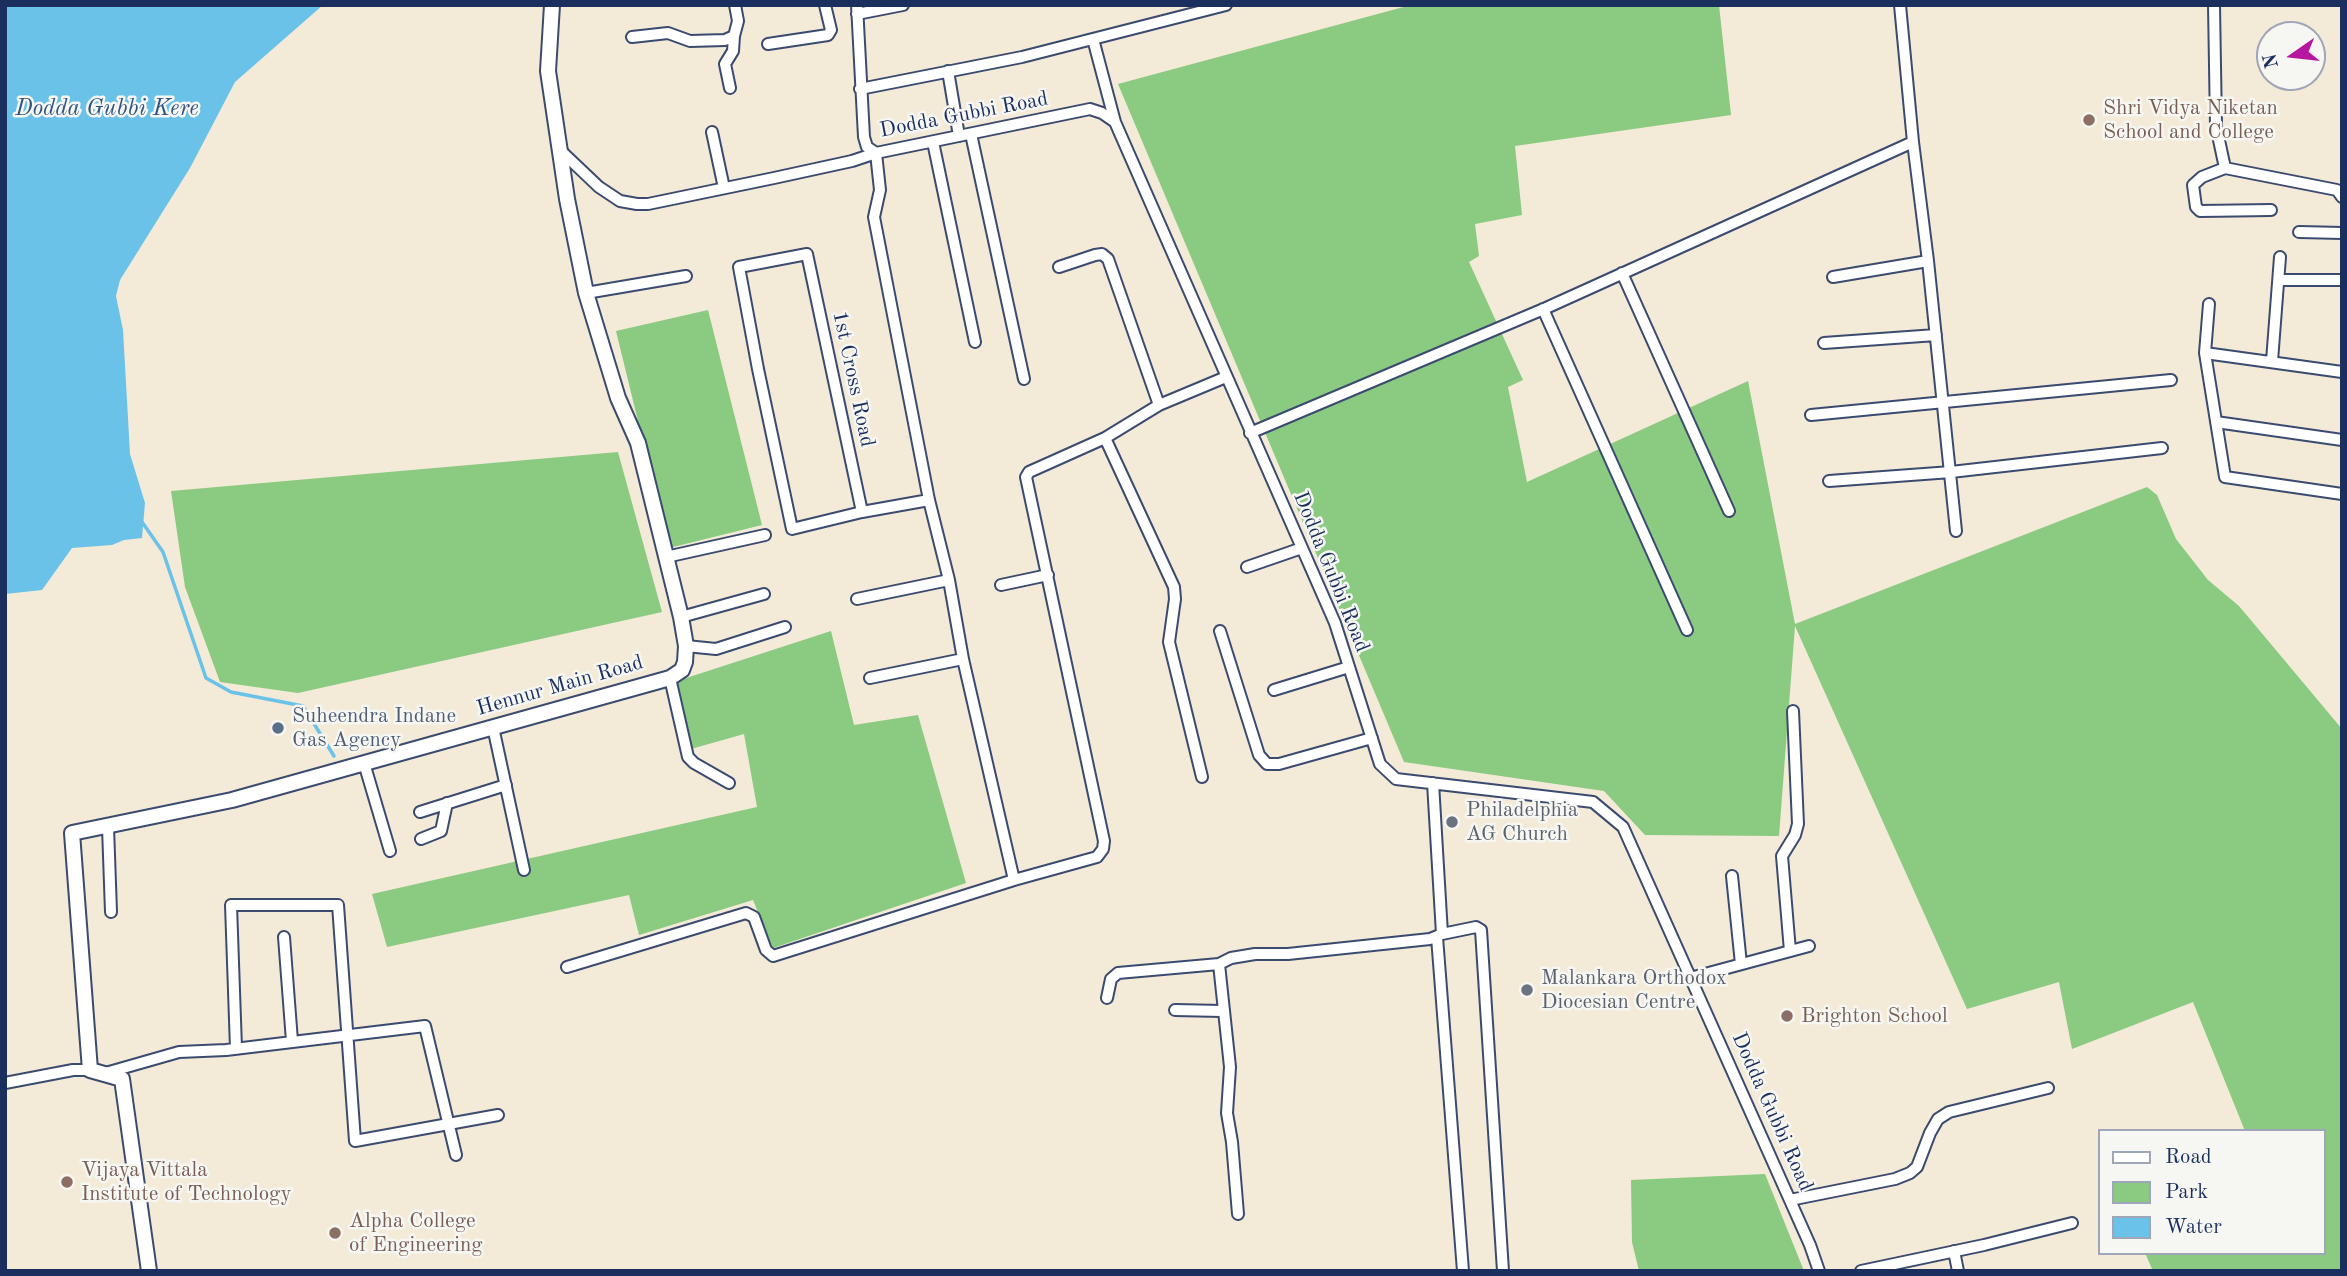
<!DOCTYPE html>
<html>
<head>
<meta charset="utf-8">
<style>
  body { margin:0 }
  #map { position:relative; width:2347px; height:1276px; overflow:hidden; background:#f3ead8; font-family:"Old Standard TT",serif }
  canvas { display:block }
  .frame { position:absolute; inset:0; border:7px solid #1b2f5e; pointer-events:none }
  .legend { position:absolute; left:2098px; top:1129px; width:228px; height:126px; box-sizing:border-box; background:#f6f6f2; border:2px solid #9ea6b7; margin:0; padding:9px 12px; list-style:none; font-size:21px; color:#1b2f5e }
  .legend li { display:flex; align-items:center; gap:14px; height:35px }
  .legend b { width:35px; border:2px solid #9ea6b7 }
  .north { position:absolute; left:2256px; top:21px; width:70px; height:70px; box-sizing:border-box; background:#f6f6f2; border:2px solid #9ea6b7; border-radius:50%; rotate:256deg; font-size:19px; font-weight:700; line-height:28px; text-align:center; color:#1b2f5e }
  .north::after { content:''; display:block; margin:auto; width:24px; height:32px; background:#b5179e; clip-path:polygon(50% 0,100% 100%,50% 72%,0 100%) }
</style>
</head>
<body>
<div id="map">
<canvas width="2347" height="1276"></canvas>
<div class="frame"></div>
<ul class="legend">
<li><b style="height:9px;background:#fff"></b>Road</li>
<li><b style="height:19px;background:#8aca81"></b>Park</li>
<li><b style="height:19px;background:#6bc2e8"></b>Water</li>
</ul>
<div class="north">N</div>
</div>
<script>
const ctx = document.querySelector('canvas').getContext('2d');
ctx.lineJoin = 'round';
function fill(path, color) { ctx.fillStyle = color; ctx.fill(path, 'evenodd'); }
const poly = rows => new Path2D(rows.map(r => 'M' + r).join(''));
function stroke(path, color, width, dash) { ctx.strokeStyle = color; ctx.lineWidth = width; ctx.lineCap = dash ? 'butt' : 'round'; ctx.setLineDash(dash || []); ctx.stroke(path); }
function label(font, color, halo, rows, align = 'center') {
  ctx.font = font + ' "Old Standard TT",serif'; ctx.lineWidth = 5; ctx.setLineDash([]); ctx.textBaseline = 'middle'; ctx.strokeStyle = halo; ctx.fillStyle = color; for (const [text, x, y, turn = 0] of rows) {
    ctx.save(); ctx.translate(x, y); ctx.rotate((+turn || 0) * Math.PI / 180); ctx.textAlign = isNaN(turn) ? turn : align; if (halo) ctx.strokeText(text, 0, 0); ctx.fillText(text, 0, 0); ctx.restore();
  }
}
const green = poly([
  [1411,5,1719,5,1731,115,1515,146,1522,215,1475,224,1479,256,1469,262,1523,380,1508,387,1527,482,1748,381,1795,624,2147,487,2157,495,2176,539,2208,580,2239,606,2342,729,2342,1271,2153,1271,2145,1253,2324,1253,2324,1131,2245,1131,2193,1002,2072,1049,2059,982,1967,1009,1795,626,1779,836,1645,835,1604,791,1404,762,1118,84],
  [708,310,762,525,669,548,616,331],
  [618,452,662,612,298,693,220,682,185,587,171,491],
  [831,631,854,725,918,715,966,883,773,948,753,900,639,935,629,895,387,947,372,894,757,807,744,734,691,749,674,682],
  [1765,1174,1804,1271,1639,1271,1632,1242,1631,1180]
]);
const water = poly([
  [5,5,323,5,235,82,190,168,120,280,116,296,123,330,130,454,145,503,142,538,124,540,112,545,72,548,42,590,5,594]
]);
const stream = poly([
  [142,522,163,552,206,678,231,692,303,706,334,756]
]);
const minor = poly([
  [857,5,864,137,867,147,876,153,1090,109,1102,113,1115,122,1335,623,1380,764,1396,779,1593,802,1623,827,1810,1245,1819,1271],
  [1900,5,1913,142,1928,261,1956,531],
  [2214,5,2216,126,2225,168,2337,190,2342,197],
  [857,14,903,5],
  [632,37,668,33,690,41,725,40,734,36,738,21,735,5],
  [1093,39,1115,122],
  [768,44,828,35,831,30,825,5],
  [948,71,959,136],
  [730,88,725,64,733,51,734,36],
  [860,89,1022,57,1226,5],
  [712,132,724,188],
  [971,134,1024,379],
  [933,142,975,342],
  [559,149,599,187,620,201,637,204,648,204,774,178,852,161,876,153,880,190,874,217,929,500,949,580,963,659,1014,880],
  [2225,168,2202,177,2193,185,2196,207,2200,211,2271,210],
  [2299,232,2342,233],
  [1059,267,1095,255,1102,254,1108,259,1159,405],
  [1622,273,1729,511],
  [1833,277,1928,261],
  [2279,280,2342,280],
  [586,293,686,276],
  [2209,304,2205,353,2225,477,2342,494],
  [1543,309,1687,630],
  [1824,343,1936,335],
  [2205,353,2342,372],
  [2272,361,2280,257],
  [1811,415,2171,380],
  [2216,422,2342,440],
  [1250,433,1546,308,1913,142],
  [1105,438,1174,587,1175,599,1169,642,1202,777],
  [1829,481,1951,472,2162,448],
  [862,512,807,254,739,267,758,369,792,529,862,512,929,500],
  [666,557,765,535],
  [1247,567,1302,548],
  [1001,585,1048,575],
  [857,599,949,580],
  [681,617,764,594],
  [1220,631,1259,755,1267,764,1279,764,1372,738],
  [686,646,716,649,785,627],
  [670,678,688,757,694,763,729,783],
  [870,678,963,659],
  [1274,690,1349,667],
  [493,727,524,870],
  [364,763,390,851],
  [420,812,506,785],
  [108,827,111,912],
  [421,839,441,831,447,803],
  [1732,876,1741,964],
  [1442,934,1476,927,1481,930,1503,1271],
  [284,937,292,1041],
  [1437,937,1463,1271],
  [1790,951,1782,856,1795,835,1798,824,1793,711],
  [567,967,746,913,754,917,766,950,773,956,1014,880,1097,857,1103,849,1104,841,1026,477,1029,472,1105,438,1159,405,1226,377],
  [1690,978,1809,946],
  [1107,998,1111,979,1118,973,1219,964],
  [1175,1010,1222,1011],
  [236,1048,231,905,338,905,355,1141,498,1115],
  [102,1074,179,1052,226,1050,425,1026,456,1155],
  [5,1083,73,1070,90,1070],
  [1790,1200,1895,1179,1910,1173,1917,1167,1930,1133,1938,1119,1949,1112,2048,1088],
  [1238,1214,1232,1142,1227,1113,1230,1067,1219,964,1231,958,1255,954,1288,954,1430,939,1442,934,1433,783],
  [1954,1251,1958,1271],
  [1861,1271,1984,1245,2072,1223]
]);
const major = poly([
  [149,1271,122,1079,90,1070,72,833,232,800,670,678,682,670,685,662,686,646,681,617,638,443,618,398,586,293,567,199,548,71,552,5]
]);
const markers = [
  [2089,120,7,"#8d6e63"],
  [278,728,7,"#5c6f8a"],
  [1452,822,7,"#6b7280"],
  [1527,990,7,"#6b7280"],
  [1787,1016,7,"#8d6e63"],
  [67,1182,7,"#8d6e63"],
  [335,1233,7,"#8d6e63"]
];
const educationNames = [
  ["Shri Vidya Niketan",2103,108],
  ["School and College",2103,132],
  ["Brighton School",1801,1016],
  ["Vijaya Vittala",81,1170],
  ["Institute of Technology",81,1194],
  ["Alpha College",349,1221],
  ["of Engineering",349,1245]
];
const streetNames = [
  ["Dodda Gubbi Road",964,115,-11],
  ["1st Cross Road",853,379,78],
  ["Dodda Gubbi Road",1331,572,68],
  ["Hennur Main Road",560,686,-16],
  ["Dodda Gubbi Road",1772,1112,66]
];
const serviceNames = [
  ["Suheendra Indane",292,716],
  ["Gas Agency",292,740]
];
const worshipNames = [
  ["Philadelphia",1466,810],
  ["AG Church",1466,834],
  ["Malankara Orthodox",1541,978],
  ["Diocesian Centre",1541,1002]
];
const waterNames = [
  ["Dodda Gubbi Kere",107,109]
];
fill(green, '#8aca81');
fill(water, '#6bc2e8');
stroke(stream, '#6bc2e8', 3.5);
stroke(minor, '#3b4b70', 14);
stroke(major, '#3b4b70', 18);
stroke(minor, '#fff', 10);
stroke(major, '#fff', 14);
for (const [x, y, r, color] of markers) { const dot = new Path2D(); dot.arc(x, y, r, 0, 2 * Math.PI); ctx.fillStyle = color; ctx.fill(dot); stroke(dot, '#f6f6f2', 2.5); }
label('21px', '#785e54', '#f6f6f2', educationNames, 'left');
label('21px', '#1b2f5e', '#f6f6f2', streetNames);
label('21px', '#4e5e75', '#f6f6f2', serviceNames, 'left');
label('21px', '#5b616d', '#f6f6f2', worshipNames, 'left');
label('italic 23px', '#2f5480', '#f6f6f2', waterNames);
</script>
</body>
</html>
